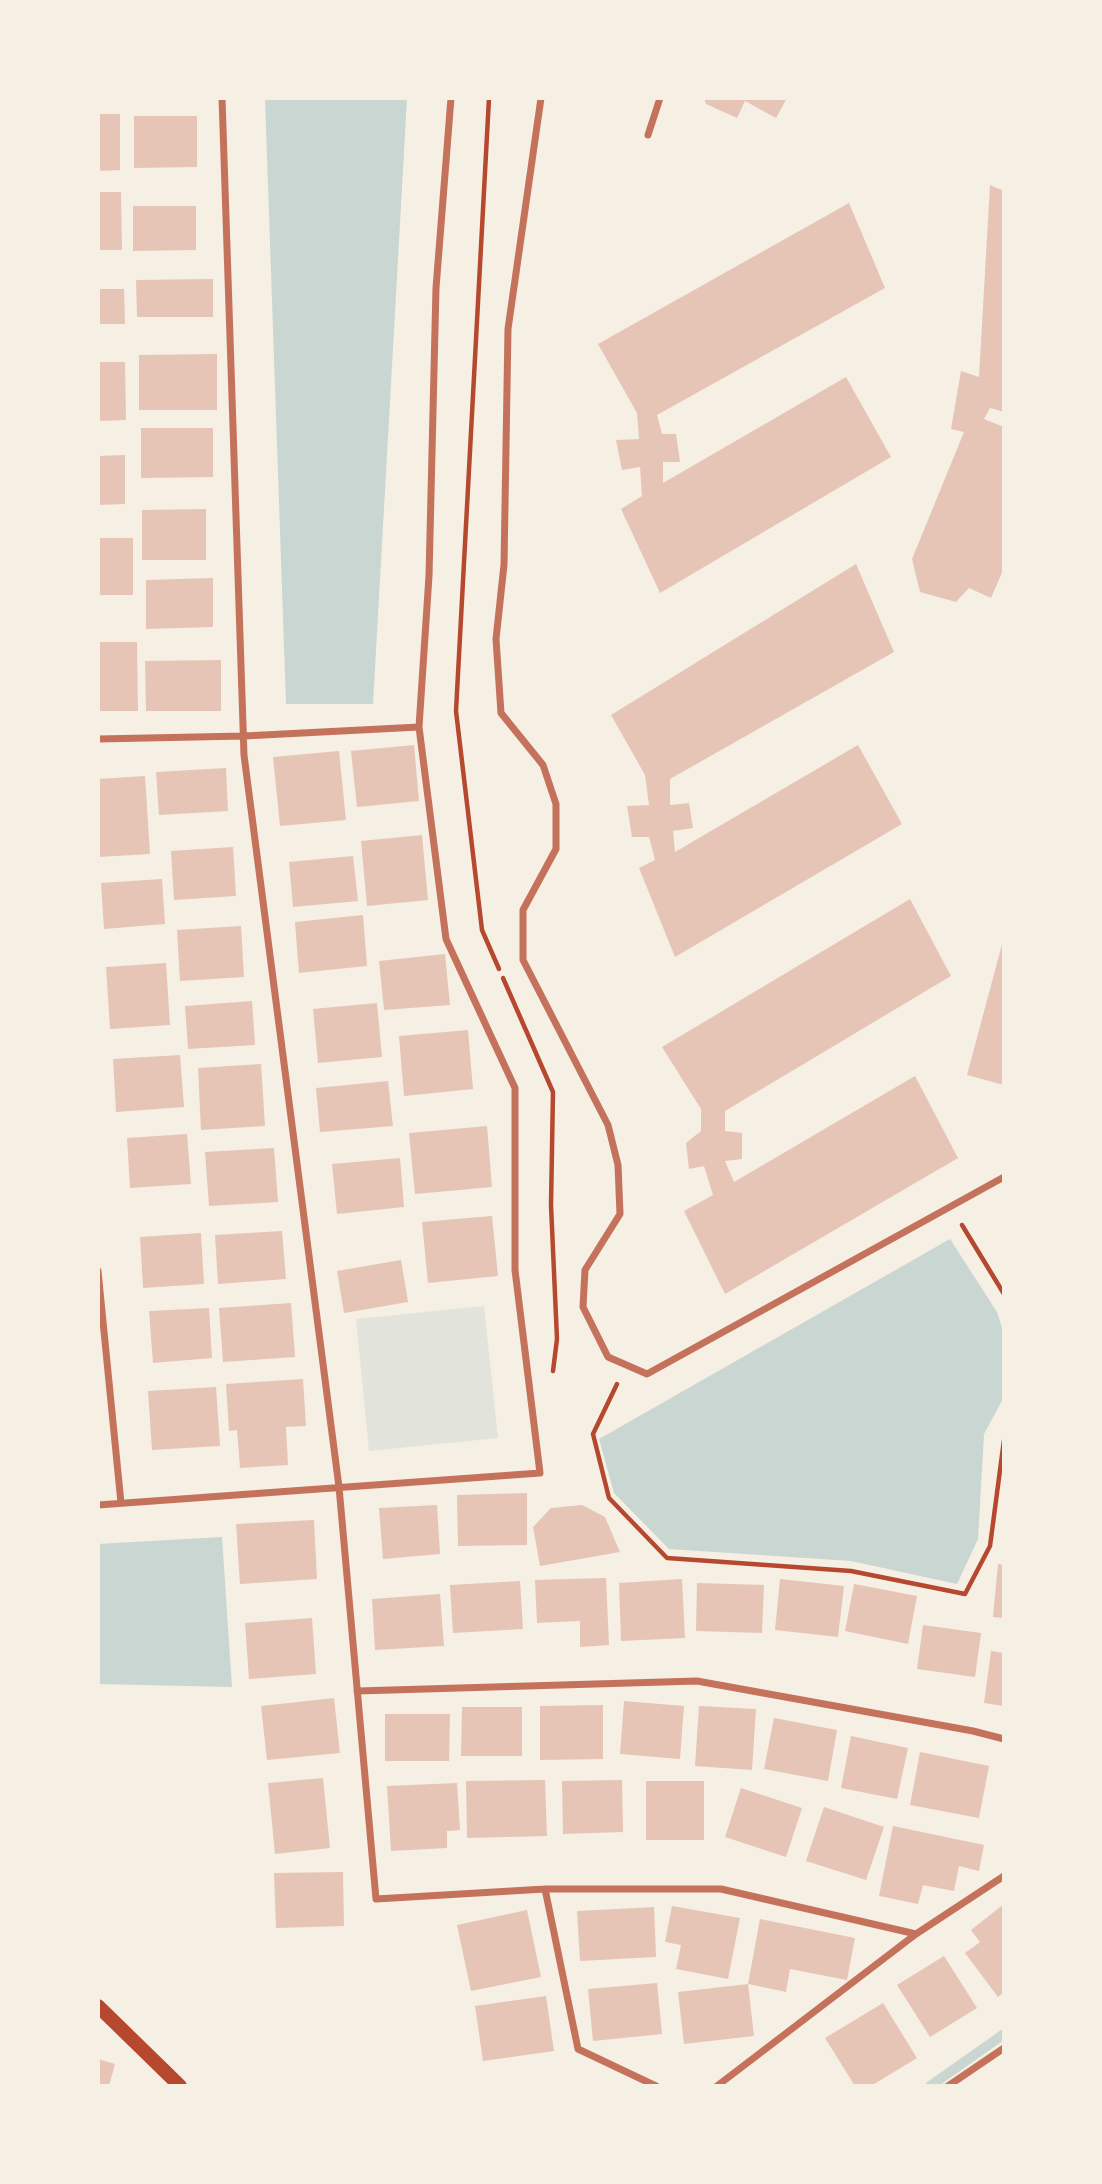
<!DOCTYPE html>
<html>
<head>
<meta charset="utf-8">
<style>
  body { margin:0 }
  #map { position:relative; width:1102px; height:2184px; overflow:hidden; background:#f6efe4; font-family:Figtree,sans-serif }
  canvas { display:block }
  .frame { position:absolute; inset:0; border:100px solid #f6efe4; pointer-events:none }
</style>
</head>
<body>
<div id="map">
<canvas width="1102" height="2184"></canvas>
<div class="frame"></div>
</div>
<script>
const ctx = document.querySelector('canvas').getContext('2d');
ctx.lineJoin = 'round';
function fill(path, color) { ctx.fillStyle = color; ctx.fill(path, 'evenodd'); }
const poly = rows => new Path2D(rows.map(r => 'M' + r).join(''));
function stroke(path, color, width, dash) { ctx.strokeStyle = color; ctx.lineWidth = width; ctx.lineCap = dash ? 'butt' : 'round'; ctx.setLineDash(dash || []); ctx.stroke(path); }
const green = poly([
  [484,1306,498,1438,369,1451,356,1319]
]);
const water = poly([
  [265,98,407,98,373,704,286,704],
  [950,1239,997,1312,1004,1334,1004,1397,984,1434,978,1539,957,1584,851,1561,669,1549,614,1493,599,1439],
  [222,1537,232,1687,98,1684,98,1544]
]);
const stream = poly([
  [930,2086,1004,2034]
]);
const building = poly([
  [704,98,787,98,776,118,745,101,737,118,706,104],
  [98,114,120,114,120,170,98,171],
  [134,116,197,116,197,167,134,168],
  [990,185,1004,191,1004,412,990,408,984,419,1004,427,1004,568,991,598,969,588,956,602,920,592,912,559,964,432,951,429,961,371,979,377],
  [98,192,121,192,122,250,98,250],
  [849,203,885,288,657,415,662,434,676,434,680,462,663,462,663,483,846,377,891,457,660,593,621,509,642,496,640,467,622,470,616,440,639,439,637,413,598,344],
  [133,206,196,206,196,250,133,251],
  [213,279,213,317,137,317,136,280],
  [98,289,124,289,125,324,98,324],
  [217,354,217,410,139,410,139,355],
  [98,362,125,362,126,420,98,421],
  [141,428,213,428,213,477,141,478],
  [125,455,125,504,98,505,98,456],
  [206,509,206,560,142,560,142,510],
  [98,538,133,538,133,595,98,595],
  [856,564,894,652,670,779,670,805,689,803,693,828,673,831,675,852,858,745,902,824,675,957,639,868,655,860,649,837,632,837,627,806,649,805,645,775,611,715],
  [213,578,213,627,146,629,146,580],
  [98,642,137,642,138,711,98,711],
  [221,660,221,711,146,711,145,661],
  [414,745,419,801,357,807,351,751],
  [339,751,346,820,280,826,273,757],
  [226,768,228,811,159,815,156,772],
  [145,776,150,854,98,857,98,779],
  [422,835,428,900,367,906,361,841],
  [233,847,236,896,174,900,171,851],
  [353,856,358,901,293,907,289,862],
  [162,879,165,924,104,929,101,883],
  [910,899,951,976,725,1111,725,1131,742,1133,742,1159,725,1161,734,1182,915,1076,958,1158,725,1294,684,1211,713,1195,704,1166,689,1169,686,1143,701,1131,701,1109,662,1047],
  [363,915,367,966,299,973,295,922],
  [241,926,244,977,180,981,177,930],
  [1004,937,1004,1085,967,1075],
  [445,954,450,1005,384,1010,379,961],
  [166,963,170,1025,110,1029,106,967],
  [252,1001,255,1045,188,1049,185,1006],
  [377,1003,382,1057,318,1063,313,1009],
  [468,1030,473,1089,404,1096,399,1036],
  [180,1055,184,1107,116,1112,113,1059],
  [261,1064,265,1126,201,1130,198,1068],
  [388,1081,393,1126,320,1132,316,1088],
  [487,1126,492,1187,415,1194,409,1133],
  [187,1134,191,1184,130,1188,127,1138],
  [274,1148,278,1202,209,1206,205,1152],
  [400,1158,404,1207,337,1214,332,1164],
  [492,1216,498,1276,428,1283,422,1222],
  [282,1231,286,1279,218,1284,215,1235],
  [201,1233,204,1284,143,1288,140,1237],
  [401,1260,408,1302,344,1313,337,1271],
  [291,1303,295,1357,223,1362,219,1308],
  [209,1308,212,1358,153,1363,149,1311],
  [303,1379,306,1426,286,1427,288,1465,240,1468,237,1430,229,1431,226,1384],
  [216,1387,220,1446,152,1450,148,1391],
  [527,1493,527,1545,458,1546,457,1495],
  [437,1505,440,1554,383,1559,379,1508],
  [582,1505,605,1517,620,1552,540,1566,533,1527,551,1508],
  [314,1520,317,1579,240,1584,236,1524],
  [998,1564,1004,1565,1004,1618,993,1617],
  [606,1578,609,1645,580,1647,580,1621,537,1623,535,1580],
  [682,1579,685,1638,621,1641,619,1583],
  [780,1579,844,1586,838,1637,775,1630],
  [520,1581,523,1629,453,1633,450,1585],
  [697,1583,764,1585,762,1633,696,1631],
  [854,1584,917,1596,908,1644,845,1631],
  [440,1594,444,1646,375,1650,372,1599],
  [312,1618,316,1674,249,1679,245,1623],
  [923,1625,981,1633,975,1677,917,1669],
  [991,1651,1004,1653,1004,1706,984,1703],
  [334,1698,340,1753,267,1760,261,1706],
  [624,1701,684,1706,680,1759,620,1754],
  [603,1705,603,1759,540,1760,540,1706],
  [699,1706,756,1709,752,1770,695,1766],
  [462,1707,522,1707,522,1756,461,1756],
  [385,1714,450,1714,449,1761,385,1761],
  [774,1718,837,1730,828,1781,764,1769],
  [851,1736,908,1748,897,1799,841,1788],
  [920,1752,989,1766,979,1818,910,1805],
  [323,1778,330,1848,275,1854,268,1783],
  [545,1780,547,1836,467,1838,466,1781],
  [622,1780,623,1832,563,1834,562,1781],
  [646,1781,704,1781,704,1840,646,1840],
  [457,1783,460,1830,447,1831,447,1848,391,1851,387,1786],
  [741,1788,802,1808,786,1857,725,1837],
  [824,1807,884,1827,866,1880,806,1861],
  [893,1826,984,1845,979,1871,959,1866,954,1891,923,1885,918,1904,879,1896],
  [343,1872,344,1926,276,1928,274,1873],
  [1004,1904,1004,1992,998,1997,965,1953,980,1942,971,1930],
  [672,1906,740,1918,728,1979,676,1969,681,1945,665,1942],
  [654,1907,656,1957,580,1961,577,1911],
  [527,1910,541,1977,471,1991,457,1925],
  [760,1919,855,1938,847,1980,790,1969,786,1992,748,1984,754,2036,684,2044,678,1992,748,1984],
  [944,1956,977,2008,930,2037,897,1985],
  [657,1983,662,2034,593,2041,588,1989],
  [546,1996,554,2051,483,2061,475,2006],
  [883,2003,917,2058,871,2086,855,2086,825,2038],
  [98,2059,115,2064,109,2086,98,2086]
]);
const path = poly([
  [489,98,456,711,482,930,499,969],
  [503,978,553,1092,551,1205,557,1339,553,1371],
  [962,1225,1004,1294],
  [617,1384,593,1434,609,1498,667,1558,851,1571,965,1594,990,1546,1004,1440]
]);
const minor = poly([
  [222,98,244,755,339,1487,376,1899,545,1889,721,1889,916,1934],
  [541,98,508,329,504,565,496,639,501,713,543,765,556,804,556,849,523,910,523,960,608,1125,618,1165,620,1214,585,1270,583,1307,608,1357,647,1374,1004,1177],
  [648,135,660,98],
  [98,739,244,736,419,727],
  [98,1271,121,1503],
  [98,1505,540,1473,515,1270,515,1088,446,939,419,727,429,576,436,288,451,98],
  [357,1691,697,1681,973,1731,1004,1739],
  [545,1889,578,2049,656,2086],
  [717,2086,916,1934,1004,1876],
  [948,2086,1004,2048]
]);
const secondary = poly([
  [98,2006,180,2086]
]);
fill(green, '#e2e4dc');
fill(water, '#c9d6d2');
stroke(stream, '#c9d6d2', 10);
fill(building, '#e6c5b7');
stroke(path, '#b5482f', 4.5);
stroke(minor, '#c5725c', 7);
stroke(secondary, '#b5482f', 14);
</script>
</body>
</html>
